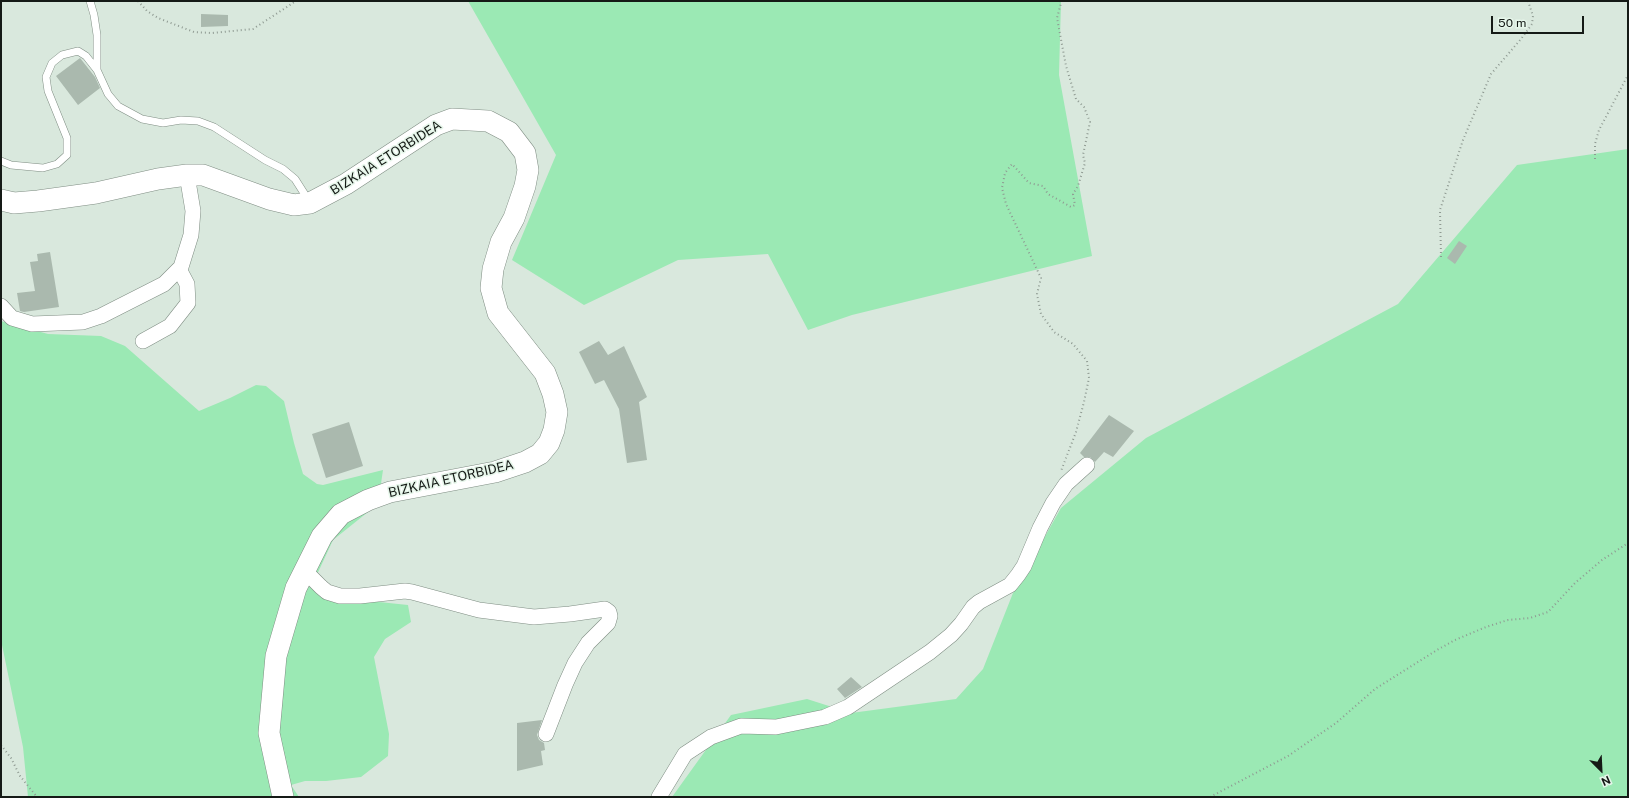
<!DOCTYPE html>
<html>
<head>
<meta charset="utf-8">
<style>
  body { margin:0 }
  #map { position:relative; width:1629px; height:798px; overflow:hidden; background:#d9e8dd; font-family:"Public Sans",sans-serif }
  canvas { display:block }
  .frame { position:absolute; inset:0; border:2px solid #151a16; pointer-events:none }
  .north { position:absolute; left:1581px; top:750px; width:40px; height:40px; -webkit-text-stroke:3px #e6f6ea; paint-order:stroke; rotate:156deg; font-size:11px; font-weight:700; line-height:16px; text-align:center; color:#151a16 }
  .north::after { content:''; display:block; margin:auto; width:14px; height:18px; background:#151a16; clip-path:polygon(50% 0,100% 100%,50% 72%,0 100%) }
  .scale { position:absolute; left:1491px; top:16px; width:93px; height:18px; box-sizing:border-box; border:2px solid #151a16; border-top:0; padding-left:5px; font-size:12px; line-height:14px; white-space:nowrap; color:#151a16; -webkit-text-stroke:3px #e6f6ea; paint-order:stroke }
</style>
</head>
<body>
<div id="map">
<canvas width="1629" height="798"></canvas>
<div class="frame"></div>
<div class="north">N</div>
<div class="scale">50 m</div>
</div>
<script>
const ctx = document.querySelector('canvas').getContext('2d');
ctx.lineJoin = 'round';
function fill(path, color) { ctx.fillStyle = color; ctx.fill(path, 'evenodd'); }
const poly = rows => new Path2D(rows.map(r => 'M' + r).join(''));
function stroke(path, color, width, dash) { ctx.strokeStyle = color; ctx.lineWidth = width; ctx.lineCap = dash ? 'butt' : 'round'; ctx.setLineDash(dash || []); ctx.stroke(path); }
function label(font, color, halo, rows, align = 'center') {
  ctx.font = font + ' "Public Sans",sans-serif'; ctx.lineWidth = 3; ctx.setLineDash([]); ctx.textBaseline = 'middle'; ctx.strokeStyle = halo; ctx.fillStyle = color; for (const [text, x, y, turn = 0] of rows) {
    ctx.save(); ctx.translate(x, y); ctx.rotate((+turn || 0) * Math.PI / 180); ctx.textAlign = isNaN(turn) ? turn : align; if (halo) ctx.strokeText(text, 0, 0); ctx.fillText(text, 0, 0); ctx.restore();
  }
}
const green = poly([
  [468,1,1061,1,1059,75,1092,256,852,315,808,330,768,254,678,260,584,305,512,260,556,155],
  [1628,149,1628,797,672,797,731,715,807,699,851,713,956,699,983,669,1013,593,1061,508,1146,438,1398,304,1517,165],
  [1,321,48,334,101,336,125,346,199,411,230,398,256,385,266,386,284,401,294,443,303,474,317,484,323,485,383,470,378,504,333,540,314,581,332,602,379,602,408,605,411,622,385,639,374,657,389,734,388,756,361,777,326,781,305,781,291,785,299,797,28,797,23,747,1,640]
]);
const building = poly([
  [201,14,228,15,228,26,201,27],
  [80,58,95,77,100,88,78,105,56,76],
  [1459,241,1467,246,1455,264,1447,258],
  [50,252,59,307,24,312,20,311,17,293,35,291,30,262,38,261,37,254],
  [599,341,608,355,624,346,647,397,639,402,647,460,627,463,619,409,604,380,595,384,579,352],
  [1109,415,1134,431,1113,457,1104,452,1095,462,1090,457,1084,457,1080,453],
  [349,422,363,466,326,478,312,434],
  [851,677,862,687,845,698,837,689],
  [542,720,537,735,539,740,544,743,545,750,541,751,543,765,517,771,517,723]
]);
const path = poly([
  [138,1,147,11,158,18,194,32,212,33,253,29,296,1],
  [1060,1,1061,3,1057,18,1066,66,1076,99,1084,107,1090,122,1083,155,1085,163,1078,186,1073,194,1075,205,1071,207,1048,194,1043,186,1029,183,1012,164,1005,173,1002,188,1006,204,1041,278,1037,294,1041,314,1054,332,1073,344,1087,361,1089,378,1084,402,1076,432,1061,471],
  [1595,159,1595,144,1599,130,1628,75],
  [1441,257,1440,210,1463,140,1491,74,1521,39,1532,24,1533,16,1528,1],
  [1,745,11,758,20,776,37,797],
  [1210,797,1288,756,1336,723,1375,689,1437,650,1455,640,1486,627,1508,620,1530,618,1548,612,1575,583,1602,560,1628,543]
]);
const lane = poly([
  [90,1,94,15,97,35,97,70],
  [1,161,11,165,43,168,57,164,67,155,67,138,48,91,46,77,52,63,62,55,78,51,86,56,97,70,108,94,118,106,142,119,163,123,181,120,198,121,214,127,265,160,283,169,295,179,309,201]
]);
const street = poly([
  [1,306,12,318,32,324,83,322,101,316,164,284,181,267,191,235,193,211,187,175],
  [143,341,170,326,188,303,187,284,179,269],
  [306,569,308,574,321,587,327,592,340,596,360,596,405,591,412,592,479,610,534,617,570,614,605,609,609,612,610,616,608,623,588,643,575,663,565,685,546,734],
  [659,797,685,754,711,737,741,726,776,727,825,717,848,707,930,652,951,635,961,624,973,607,979,602,1010,585,1018,575,1024,566,1040,528,1053,503,1066,484,1087,465]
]);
const secondary = poly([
  [1,200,14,203,38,201,96,193,158,179,187,175,203,175,269,199,294,205,310,203,346,184,436,125,452,119,488,121,509,132,525,153,528,170,525,186,514,218,501,242,493,269,491,288,498,313,545,373,553,394,557,412,554,430,549,443,540,454,525,462,495,472,390,492,368,500,341,514,322,536,296,588,276,656,269,733,283,797]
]);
const streetNames = [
  ["BIZKAIA ETORBIDEA",386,158,-32],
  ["BIZKAIA ETORBIDEA",451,479,-13]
];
fill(green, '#9be9b4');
fill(building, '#aab9ae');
stroke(lane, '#7f8d83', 8);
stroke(street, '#7f8d83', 16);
stroke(secondary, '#7f8d83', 22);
stroke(path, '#8f9a92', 2, [1, 3]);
stroke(lane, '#fff', 7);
stroke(street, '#fff', 15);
stroke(secondary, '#fff', 21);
label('13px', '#151a16', '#e6f6ea', streetNames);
</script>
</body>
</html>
